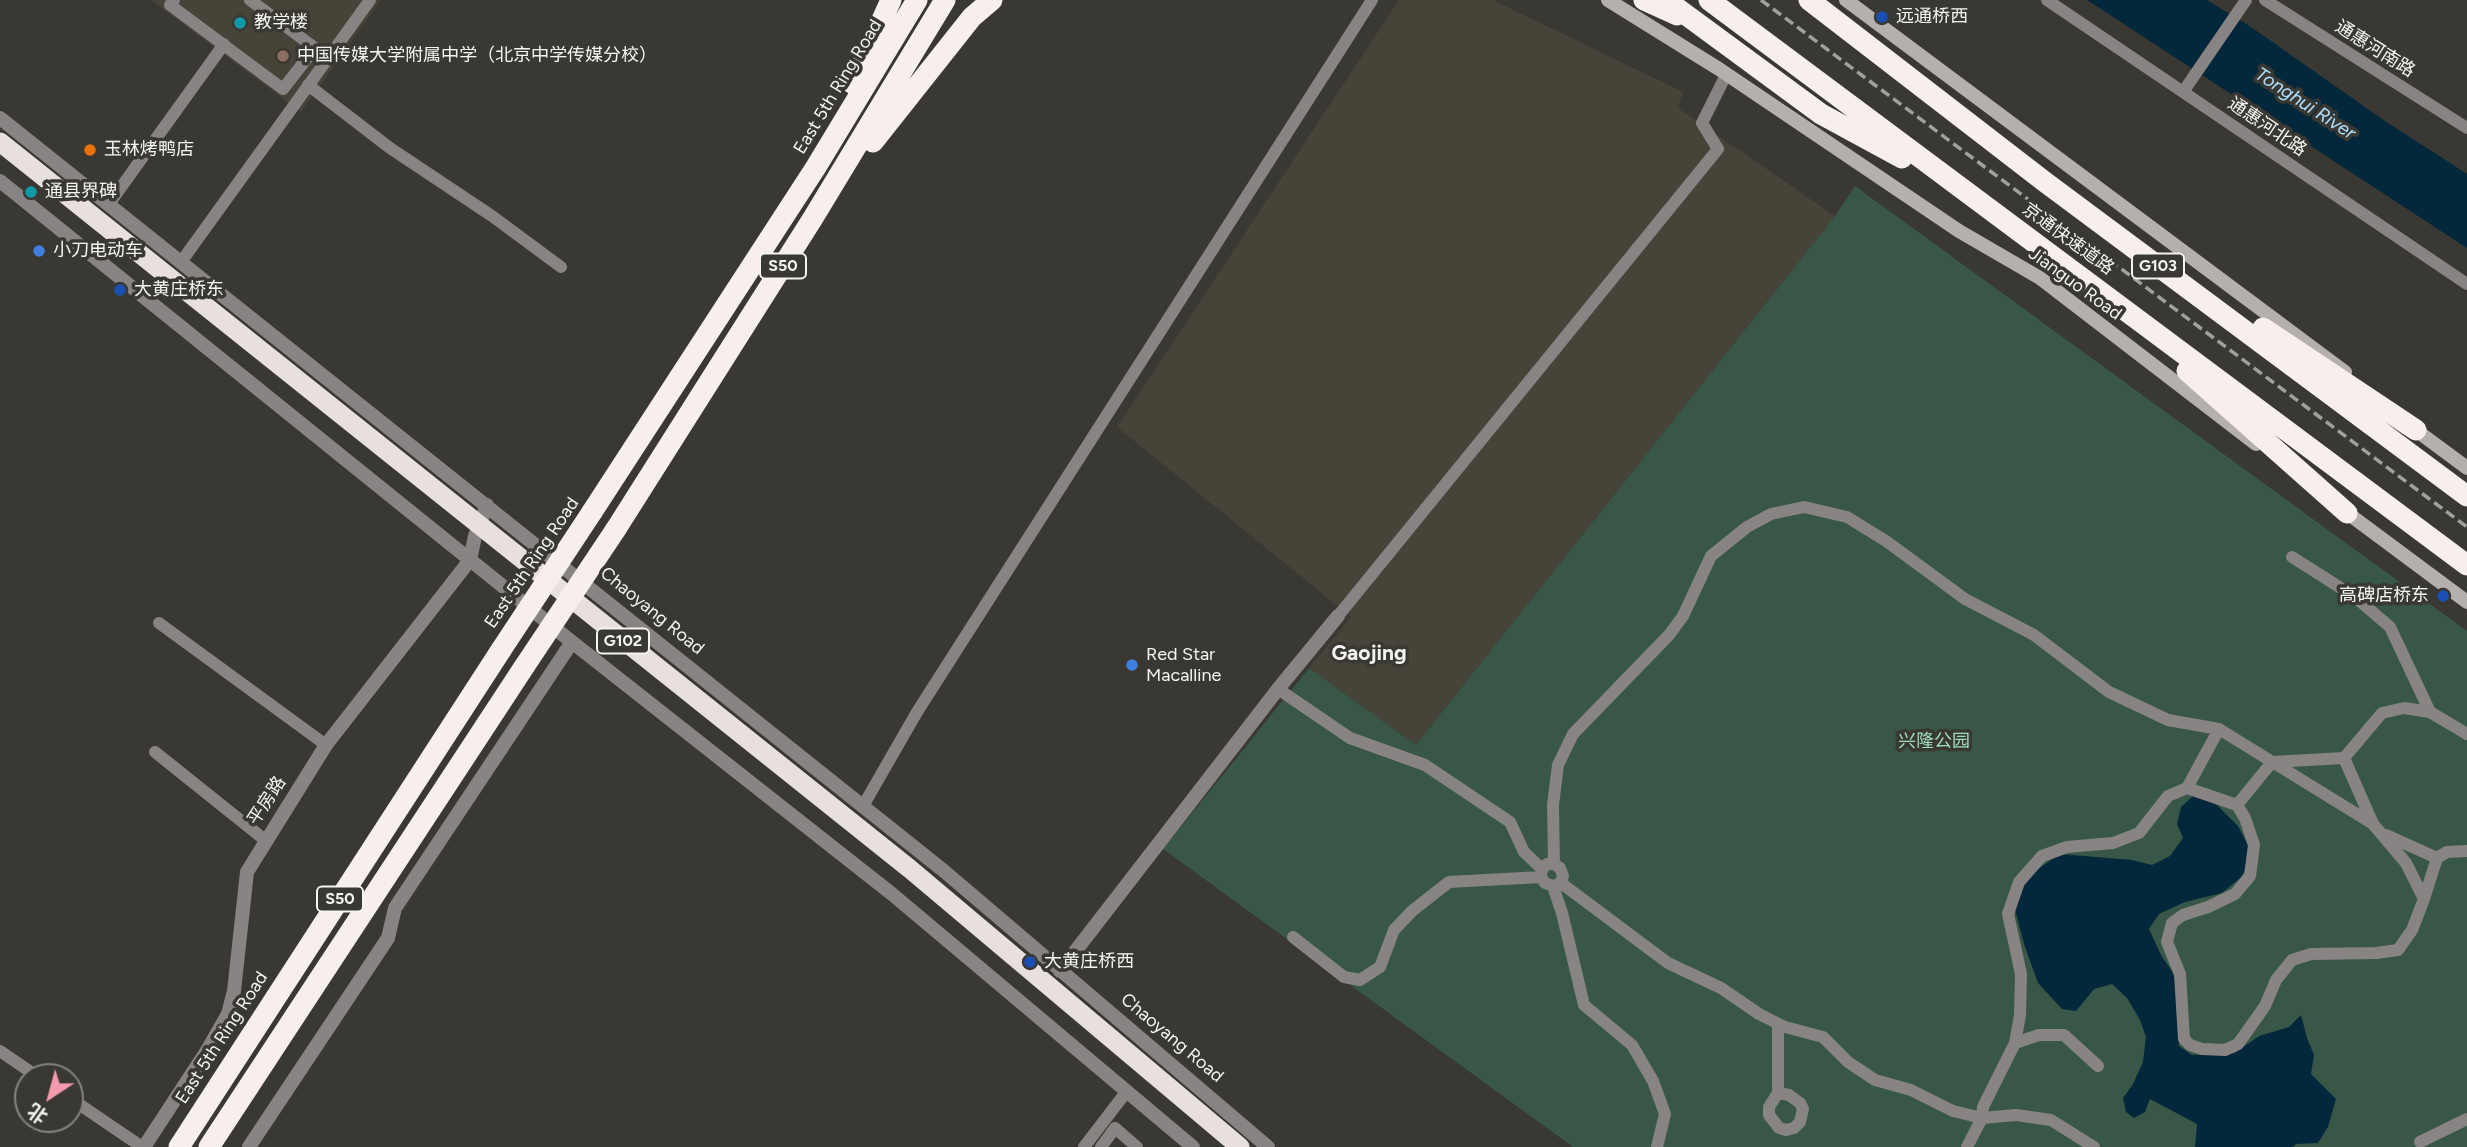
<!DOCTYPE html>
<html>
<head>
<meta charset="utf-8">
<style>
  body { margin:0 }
  #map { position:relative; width:2467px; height:1147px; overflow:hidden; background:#393832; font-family:Figtree,"Noto Sans SC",sans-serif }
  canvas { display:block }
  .north { position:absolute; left:14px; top:1063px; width:70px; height:70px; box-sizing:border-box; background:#393832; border:2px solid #84837e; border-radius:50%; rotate:216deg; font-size:19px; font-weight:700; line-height:28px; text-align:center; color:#f5f4f1 }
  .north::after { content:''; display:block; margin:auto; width:24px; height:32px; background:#f39aac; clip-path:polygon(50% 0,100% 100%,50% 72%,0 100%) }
</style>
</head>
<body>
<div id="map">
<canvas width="2467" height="1147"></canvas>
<div class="north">北</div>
</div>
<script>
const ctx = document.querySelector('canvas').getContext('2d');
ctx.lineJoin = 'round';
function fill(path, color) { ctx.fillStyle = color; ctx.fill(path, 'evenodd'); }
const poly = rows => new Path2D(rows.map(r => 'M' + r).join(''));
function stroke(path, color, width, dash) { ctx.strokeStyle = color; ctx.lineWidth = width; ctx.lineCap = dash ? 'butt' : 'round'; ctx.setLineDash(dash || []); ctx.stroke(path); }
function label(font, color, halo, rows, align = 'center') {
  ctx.font = font + ' Figtree,"Noto Sans SC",sans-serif'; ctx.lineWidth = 7; ctx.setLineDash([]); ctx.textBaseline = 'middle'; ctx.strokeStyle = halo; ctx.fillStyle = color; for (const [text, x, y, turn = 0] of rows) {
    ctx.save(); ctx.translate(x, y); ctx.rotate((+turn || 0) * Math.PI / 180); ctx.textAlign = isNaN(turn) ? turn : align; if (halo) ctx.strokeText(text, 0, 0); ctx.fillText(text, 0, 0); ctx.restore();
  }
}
const built = poly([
  [151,0,381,0,301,112],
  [1399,0,1493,0,1683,92,1678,108,1835,216,1416,745,1309,668,1351,617,1117,427]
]);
const green = poly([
  [1855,186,2467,631,2467,1147,1573,1147,1163,849,1309,668,1416,745,1835,216]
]);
const water = poly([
  [2087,0,2207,0,2251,27,2385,121,2467,174,2467,248],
  [2194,795,2215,803,2238,826,2250,849,2250,863,2240,878,2222,893,2185,902,2159,914,2149,929,2161,955,2173,973,2178,989,2179,1046,2192,1055,2235,1053,2259,1036,2289,1027,2301,1015,2307,1038,2314,1055,2311,1074,2336,1099,2328,1127,2318,1143,2296,1144,2293,1147,2195,1147,2197,1124,2150,1099,2145,1112,2134,1118,2126,1112,2123,1098,2133,1084,2143,1062,2146,1037,2140,1020,2127,998,2112,984,2094,989,2076,1011,2062,1009,2038,983,2024,944,2013,902,2032,873,2060,854,2132,860,2152,865,2170,856,2183,838,2177,824,2181,807]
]);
const minor = poly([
  [174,0,170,5,283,89,315,48,250,0],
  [2047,0,2467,284],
  [2265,0,2467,128],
  [308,85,390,148,492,216,561,267],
  [2183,92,2246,0],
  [109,204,224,44],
  [181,262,370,0],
  [2292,557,2355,597,2390,627,2430,712],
  [1338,616,1718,149,1702,123,1726,75],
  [159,623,326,745],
  [1278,689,1350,738,1425,765,1510,822,1524,852,1542,869],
  [155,752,265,840],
  [2344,758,2272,762,2237,805,2245,818,2254,845,2250,876,2235,894,2208,907,2183,915,2172,923,2167,942,2180,974,2184,1039,2190,1045,2202,1049,2225,1050,2238,1044,2265,1006,2276,980,2292,960,2311,954,2376,953,2398,950,2412,930,2424,899,2406,863,2373,824,2344,758,2382,713,2404,708,2430,712,2467,734],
  [2187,788,2237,805],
  [863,806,917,712,1372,0],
  [2386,835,2437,858],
  [1554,864,1553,805,1558,765,1573,734,1669,635,1683,616,1711,556,1747,527,1771,514,1804,507,1847,517,1886,541,1965,599,2034,635,2109,692,2168,720,2219,729],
  [1561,883,1563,876,1560,868,1554,864,1547,864,1542,869,1541,877,1545,883,1553,886,1561,883,1668,963,1721,988,1759,1014,1785,1027,1823,1037,1848,1062,1875,1080,1911,1090,1953,1111,1982,1118,2016,1115,2051,1120,2094,1147],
  [1553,886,1562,913,1584,1005,1632,1045,1653,1081,1665,1114,1657,1147],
  [2424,899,2437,858,2447,852,2467,851],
  [1293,937,1344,977,1360,980,1380,967,1394,930,1412,911,1449,882,1541,877],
  [2015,1043,2039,1035,2064,1035,2098,1066],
  [0,1051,38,1077],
  [1778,1093,1789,1095,1800,1103,1803,1109,1800,1122,1794,1128,1786,1130,1779,1128,1769,1115,1769,1107,1778,1093,1778,1024],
  [70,1098,142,1147],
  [2420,1142,2467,1119],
  [1084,1147,1127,1091],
  [1101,1147,1115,1128,1137,1147],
  [1967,1147,1982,1118,1983,1107,2015,1043,2020,1015,2021,974,2008,914,2019,882,2042,856,2067,847,2113,843,2139,833,2168,796,2187,788,2219,729,2373,824]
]);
const tertiary = poly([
  [0,118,944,871,1268,1147],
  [0,181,572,642,892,894,1193,1147],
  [1060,971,1278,689,1338,616],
  [144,1147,208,1049,228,1014,234,991,247,872,326,745,470,560,475,536,487,505],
  [249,1147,388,938,395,908,572,642]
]);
const secondary = poly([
  [1608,0,1719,69,1959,231,2040,278,2256,444],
  [1846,0,2345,372],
  [2409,425,2467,468],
  [2342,509,2467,602]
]);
const trunk = poly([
  [0,142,910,869,1240,1147]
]);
const motorway = poly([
  [1644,0,1677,15],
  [1666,0,1821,114,1902,158],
  [1709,0,2467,565],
  [1809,0,2045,182,2467,496],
  [853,84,891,0],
  [873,142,972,17,992,0],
  [2263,328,2416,430],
  [2187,371,2347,513],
  [592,512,816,167,917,0],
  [616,529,813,218,945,0],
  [179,1147,501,650],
  [209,1147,524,667]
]);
const rail = poly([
  [1761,0,2467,527]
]);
const motorwayBridge = poly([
  [501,650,592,512],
  [524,667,616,529]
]);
const markers = [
  [1882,17,7,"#1a4fb4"],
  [240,23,7,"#0f9aa8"],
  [283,56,7,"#8d6e63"],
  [90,150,7,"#e8710a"],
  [31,192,7,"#0f9aa8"],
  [39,251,7,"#3f7fe0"],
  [120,290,7,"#1a4fb4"],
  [2443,596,7,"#1a4fb4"],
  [1132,665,7,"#3f7fe0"],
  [1030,962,7,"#1a4fb4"]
];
const shields = [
  [783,266,46],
  [2158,266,52],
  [623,641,52],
  [340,899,46]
];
const shieldNames = [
  ["S50",783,266],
  ["G103",2158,266],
  ["G102",623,641],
  ["S50",340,899]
];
const poiNames = [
  ["远通桥西",1896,17],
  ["教学楼",254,23],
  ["中国传媒大学附属中学（北京中学传媒分校）",297,56],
  ["玉林烤鸭店",104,150],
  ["通县界碑",45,192],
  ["小刀电动车",53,251],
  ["大黄庄桥东",134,290],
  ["高碑店桥东",2429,596,"right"],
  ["Red Star",1146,655],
  ["Macalline",1146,676],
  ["大黄庄桥西",1044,962]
];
const streetNames = [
  ["通惠河南路",2375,49,32],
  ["East 5th Ring Road",838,87,-59],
  ["通惠河北路",2267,127,34],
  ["京通快速道路",2068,239,36],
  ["Jianguo Road",2075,284,36],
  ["East 5th Ring Road",532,563,-56],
  ["Chaoyang Road",652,611,39],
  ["平房路",267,801,-57],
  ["East 5th Ring Road",222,1038,-57],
  ["Chaoyang Road",1172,1038,40]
];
const parkNames = [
  ["兴隆公园",1934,742]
];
const waterNames = [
  ["Tonghui River",2305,104,33]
];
const quarterNames = [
  ["Gaojing",1369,654]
];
fill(built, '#464338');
fill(green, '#385746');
fill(water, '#03283b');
stroke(minor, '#888484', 12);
stroke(tertiary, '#888484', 14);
stroke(secondary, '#b5afae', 14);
stroke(trunk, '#e7e0de', 19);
stroke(motorway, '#f7efed', 21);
stroke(rail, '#a1a09b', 3.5, [10, 5]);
stroke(motorwayBridge, '#f7efed', 21);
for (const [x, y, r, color] of markers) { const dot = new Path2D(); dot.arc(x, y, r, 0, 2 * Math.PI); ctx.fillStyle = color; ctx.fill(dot); stroke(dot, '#393832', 2.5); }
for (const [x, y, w] of shields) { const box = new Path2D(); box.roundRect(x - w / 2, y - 12.5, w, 25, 5); ctx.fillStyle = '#393832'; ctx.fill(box); stroke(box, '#f5f4f1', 2); }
label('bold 16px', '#f5f4f1', null, shieldNames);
label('18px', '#f5f4f1', '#393832', poiNames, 'left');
label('18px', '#f5f4f1', '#393832', streetNames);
label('18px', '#9cddb9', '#393832', parkNames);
label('italic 19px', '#aee0ff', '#393832', waterNames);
label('bold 21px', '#f5f4f1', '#393832', quarterNames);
</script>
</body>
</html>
